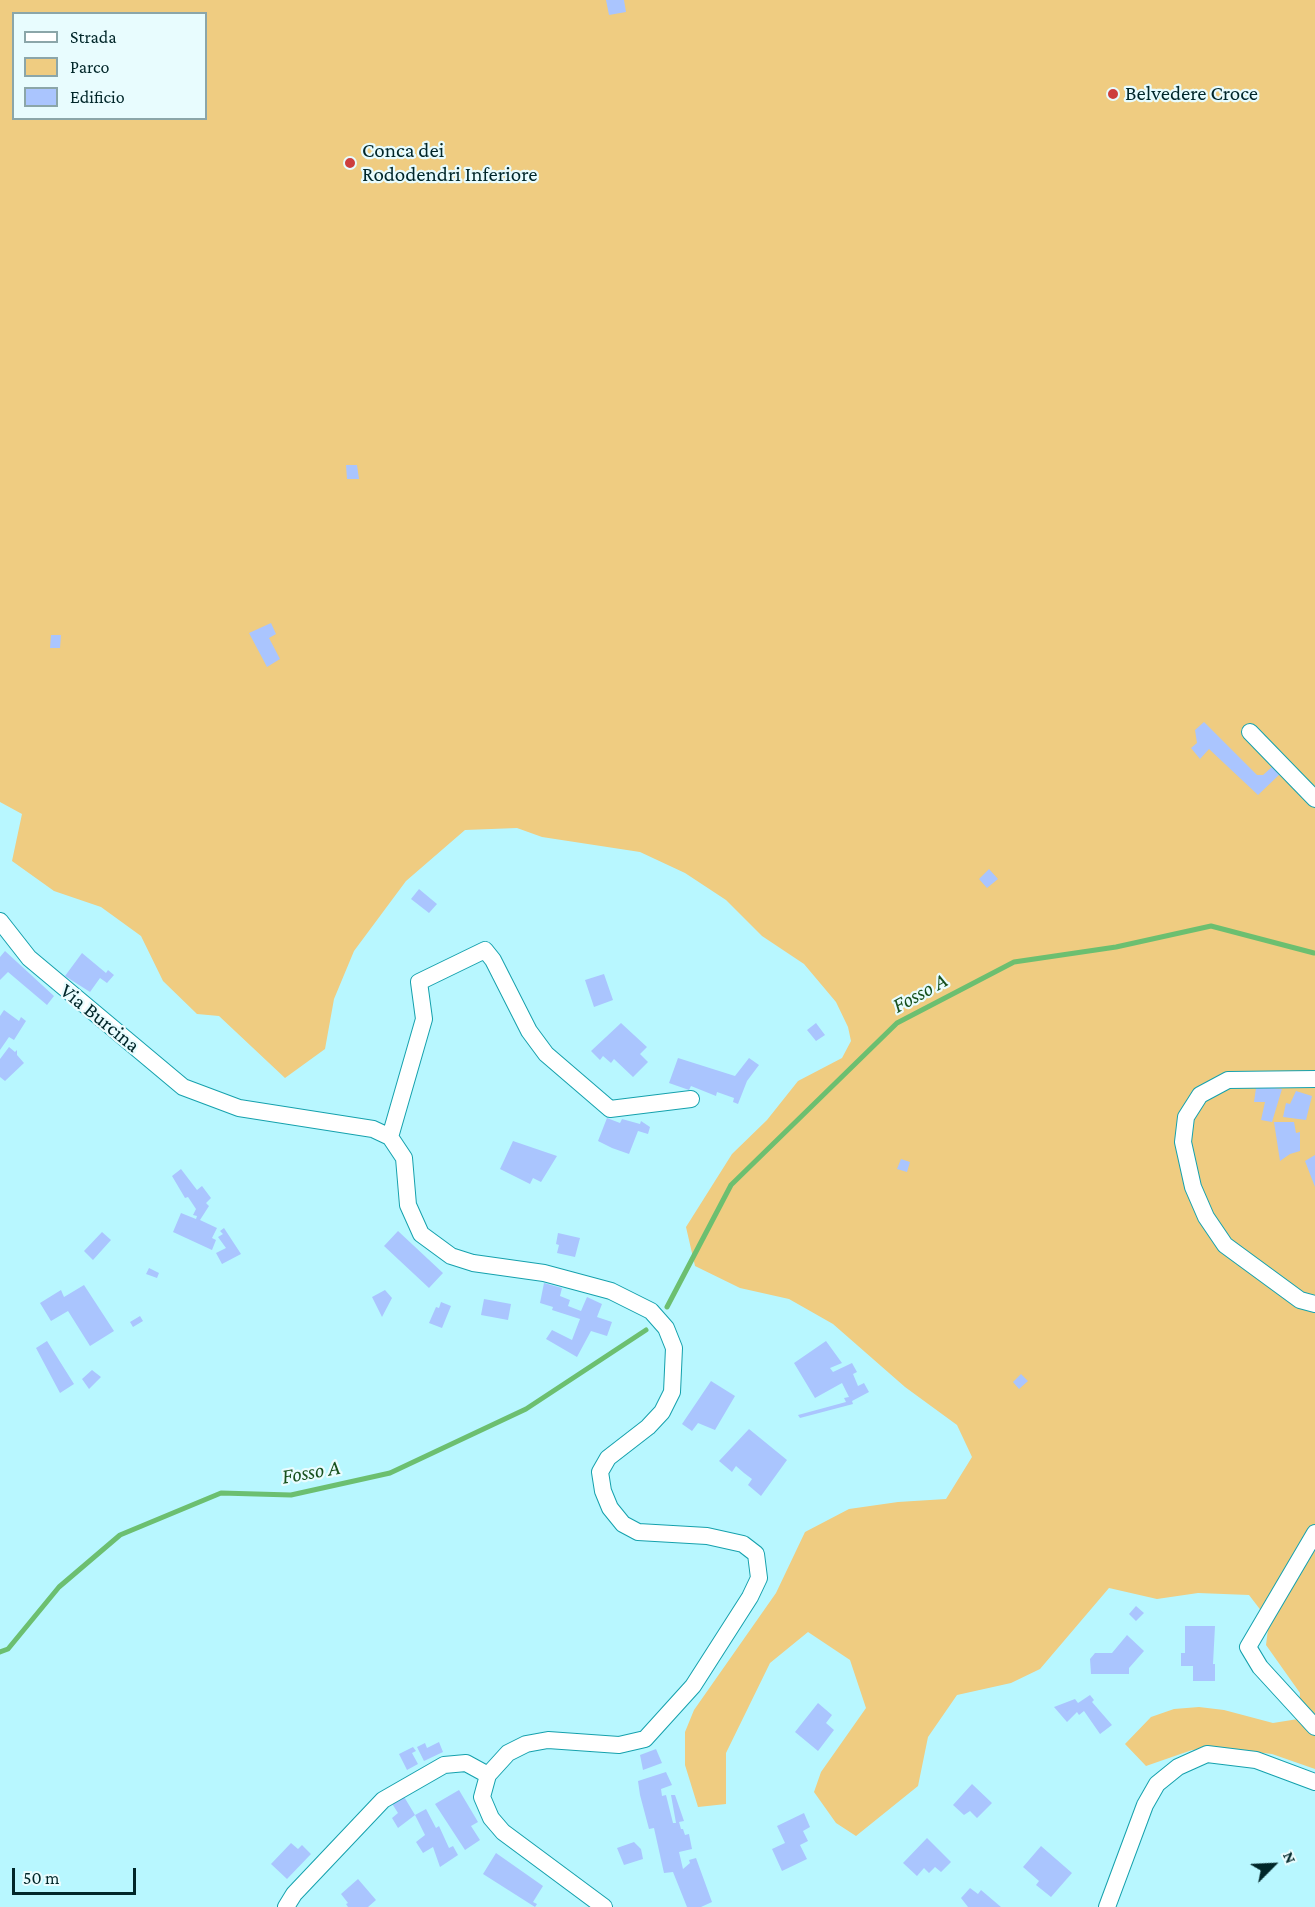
<!DOCTYPE html>
<html>
<head>
<meta charset="utf-8">
<style>
  body { margin:0 }
  #map { position:relative; width:1315px; height:1907px; overflow:hidden; background:#b8f7ff; font-family:"Crimson Pro",serif }
  canvas { display:block }
  .legend { position:absolute; left:12px; top:12px; width:195px; height:108px; box-sizing:border-box; background:#e8fcfe; border:2px solid #8ba6a9; margin:0; padding:8px 10px; list-style:none; font-size:18px; color:#002629 }
  .legend li { display:flex; align-items:center; gap:12px; height:30px }
  .legend b { width:30px; border:2px solid #8ba6a9 }
  .north { position:absolute; left:1243px; top:1835px; width:60px; height:60px; -webkit-text-stroke:4px #e8fcfe; paint-order:stroke; rotate:66deg; font-size:16px; font-weight:700; line-height:24px; text-align:center; color:#002629 }
  .north::after { content:''; display:block; margin:auto; width:21px; height:27px; background:#002629; clip-path:polygon(50% 0,100% 100%,50% 72%,0 100%) }
  .scale { position:absolute; left:12px; top:1868px; width:124px; height:27px; box-sizing:border-box; border:3px solid #002629; border-top:0; padding-left:8px; font-size:18px; line-height:21px; white-space:nowrap; color:#002629; -webkit-text-stroke:4px #e8fcfe; paint-order:stroke }
</style>
</head>
<body>
<div id="map">
<canvas width="1315" height="1907"></canvas>
<ul class="legend">
<li><b style="height:8px;background:#fff"></b>Strada</li>
<li><b style="height:16px;background:#efcc81"></b>Parco</li>
<li><b style="height:16px;background:#aac5fe"></b>Edificio</li>
</ul>
<div class="north">N</div>
<div class="scale">50 m</div>
</div>
<script>
const ctx = document.querySelector('canvas').getContext('2d');
ctx.lineJoin = 'round';
function fill(path, color) { ctx.fillStyle = color; ctx.fill(path, 'evenodd'); }
const poly = rows => new Path2D(rows.map(r => 'M' + r).join(''));
function stroke(path, color, width, dash) { ctx.strokeStyle = color; ctx.lineWidth = width; ctx.lineCap = dash ? 'butt' : 'round'; ctx.setLineDash(dash || []); ctx.stroke(path); }
function label(font, color, halo, rows, align = 'center') {
  ctx.font = font + ' "Crimson Pro",serif'; ctx.lineWidth = 4.5; ctx.setLineDash([]); ctx.textBaseline = 'middle'; ctx.strokeStyle = halo; ctx.fillStyle = color; for (const [text, x, y, turn = 0] of rows) {
    ctx.save(); ctx.translate(x, y); ctx.rotate((+turn || 0) * Math.PI / 180); ctx.textAlign = isNaN(turn) ? turn : align; if (halo) ctx.strokeText(text, 0, 0); ctx.fillText(text, 0, 0); ctx.restore();
  }
}
const green = poly([
  [0,0,1315,0,1315,1769,1272,1754,1219,1748,1192,1750,1146,1766,1125,1744,1151,1717,1174,1709,1199,1707,1224,1710,1273,1723,1298,1719,1300,1693,1266,1645,1269,1621,1249,1595,1198,1593,1157,1599,1109,1588,1040,1669,1011,1683,957,1695,928,1737,918,1786,856,1836,836,1823,814,1792,821,1772,866,1708,850,1660,808,1632,770,1663,726,1753,726,1804,698,1807,685,1765,685,1732,694,1710,776,1593,805,1532,849,1509,898,1502,946,1499,972,1457,957,1425,905,1387,833,1324,789,1299,740,1288,695,1266,686,1227,732,1154,767,1120,798,1081,842,1058,851,1041,848,1027,836,1002,804,964,762,936,726,900,685,873,640,852,542,837,517,828,465,830,406,881,354,951,334,999,325,1049,285,1078,219,1016,197,1014,163,981,141,936,101,907,54,891,12,861,22,814,0,802],
  [14,14,206,14,206,118,14,118]
]);
const stream = poly([
  [667,1307,731,1185,897,1023,1014,962,1116,947,1211,926,1314,953],
  [0,1652,8,1649,59,1587,120,1535,221,1493,291,1495,390,1473,526,1409,646,1330]
]);
const building = poly([
  [606,0,624,0,626,12,609,15],
  [346,465,357,465,359,479,347,479],
  [271,623,276,634,269,638,280,659,267,667,249,633],
  [51,635,61,635,60,648,50,648],
  [1204,722,1257,775,1263,775,1273,766,1281,773,1258,795,1209,749,1200,759,1191,748,1197,743,1195,730],
  [989,869,998,879,987,888,979,879],
  [419,889,437,904,429,913,411,899],
  [5,951,54,996,47,1005,8,972,0,980,0,957],
  [82,953,106,973,108,970,114,975,107,983,100,978,90,992,65,976],
  [604,974,613,1000,594,1007,585,980],
  [4,1010,19,1021,21,1017,26,1021,14,1040,9,1037,0,1050,0,1016],
  [621,1023,647,1047,640,1054,648,1062,633,1077,614,1059,611,1063,603,1056,600,1060,591,1051],
  [816,1023,825,1035,816,1041,807,1030],
  [9,1047,15,1052,17,1050,17,1055,24,1063,5,1081,0,1077,0,1059],
  [678,1058,735,1076,749,1058,759,1065,747,1081,738,1104,733,1102,734,1098,717,1092,716,1096,691,1086,689,1090,669,1083],
  [1264,1087,1282,1089,1272,1122,1261,1120,1265,1102,1254,1102,1256,1088],
  [1296,1091,1312,1096,1306,1120,1283,1117,1286,1103,1290,1104],
  [607,1118,620,1123,622,1119,640,1124,641,1121,650,1127,648,1134,638,1131,629,1154,612,1148,598,1141],
  [1274,1122,1294,1122,1296,1133,1300,1132,1300,1151,1290,1154,1280,1161],
  [513,1141,557,1156,541,1182,533,1178,530,1184,500,1169],
  [1315,1155,1315,1187,1305,1161],
  [901,1159,910,1162,907,1172,897,1169],
  [181,1169,197,1190,202,1186,211,1198,206,1203,209,1206,200,1220,217,1228,212,1238,216,1240,212,1250,173,1232,181,1213,196,1219,197,1216,193,1215,196,1209,188,1197,185,1198,172,1176],
  [224,1228,241,1254,222,1264,216,1253,226,1248,218,1237,223,1234,220,1231],
  [398,1231,443,1273,429,1288,384,1246],
  [102,1232,111,1240,93,1260,84,1251],
  [558,1233,580,1238,575,1257,557,1253,559,1245,556,1244],
  [149,1268,159,1273,157,1278,146,1274],
  [544,1283,562,1288,560,1296,570,1300,568,1306,581,1311,587,1297,602,1304,597,1317,612,1322,607,1336,591,1331,577,1357,546,1339,552,1330,572,1340,580,1319,552,1310,553,1307,540,1303],
  [84,1285,114,1331,90,1346,68,1311,51,1321,40,1303,61,1290,64,1297],
  [385,1290,392,1298,382,1317,372,1297],
  [484,1299,511,1304,508,1320,481,1315],
  [441,1302,451,1306,442,1328,429,1323,436,1307,439,1308],
  [140,1316,143,1321,133,1327,130,1322],
  [47,1341,74,1384,60,1393,36,1348],
  [826,1341,842,1363,830,1368,833,1372,852,1363,857,1372,853,1374,858,1386,864,1383,869,1392,852,1401,853,1404,800,1418,798,1415,846,1402,844,1398,849,1397,842,1383,815,1398,794,1363],
  [92,1370,101,1377,89,1389,82,1379],
  [1021,1374,1028,1381,1019,1389,1013,1382],
  [711,1381,735,1396,715,1430,698,1423,692,1431,682,1424],
  [749,1429,787,1460,761,1496,748,1485,752,1479,744,1473,736,1466,732,1472,719,1461],
  [1136,1606,1144,1613,1136,1621,1129,1614],
  [1185,1626,1215,1626,1213,1664,1215,1664,1215,1681,1193,1681,1193,1666,1181,1666,1181,1653,1185,1653],
  [1127,1635,1144,1651,1129,1668,1129,1674,1091,1674,1090,1659,1095,1653,1112,1653],
  [1090,1695,1094,1700,1092,1702,1112,1725,1100,1734,1084,1711,1079,1715,1077,1712,1067,1722,1054,1707,1075,1699,1078,1703],
  [818,1703,832,1715,826,1723,834,1730,818,1751,795,1732],
  [439,1742,443,1752,424,1761,417,1747,425,1743,427,1748],
  [413,1747,416,1751,412,1753,418,1764,407,1770,399,1754],
  [656,1749,662,1763,643,1770,640,1755],
  [666,1772,672,1785,661,1789,662,1796,666,1795,673,1823,676,1823,671,1795,675,1795,684,1821,679,1822,681,1829,683,1829,685,1835,689,1834,692,1849,679,1852,683,1869,690,1863,689,1860,696,1858,712,1902,701,1907,687,1907,673,1872,664,1873,654,1828,649,1829,640,1795,638,1781],
  [972,1784,992,1803,977,1818,970,1811,964,1815,953,1805],
  [459,1790,478,1822,471,1826,480,1840,465,1850,435,1804],
  [403,1795,415,1815,398,1828,392,1818,398,1813,391,1802],
  [426,1809,436,1828,439,1826,449,1848,453,1846,458,1855,440,1867,433,1847,423,1853,416,1842,425,1835,415,1815],
  [804,1813,810,1827,803,1831,808,1841,800,1845,807,1859,782,1871,772,1849,785,1843,777,1826],
  [927,1838,951,1862,941,1872,935,1867,929,1873,924,1868,917,1876,903,1863],
  [634,1842,641,1849,643,1859,624,1865,617,1848],
  [291,1843,298,1849,302,1845,311,1854,287,1879,271,1864],
  [1041,1846,1072,1873,1051,1897,1036,1885,1039,1881,1023,1867],
  [496,1853,543,1886,533,1902,537,1904,535,1907,483,1874],
  [358,1879,376,1900,368,1907,348,1907,346,1904,348,1903,341,1894],
  [970,1888,978,1894,981,1890,1001,1907,968,1907,961,1898]
]);
const minor = poly([
  [1250,732,1315,799],
  [0,921,29,958,183,1087,239,1108,373,1129,390,1137,404,1158,408,1205,421,1234,451,1256,473,1263,544,1273,611,1291,651,1311,666,1328,674,1348,672,1392,662,1412,648,1427,608,1458,600,1472,603,1491,610,1508,623,1524,638,1532,707,1536,743,1544,756,1554,759,1578,750,1597,693,1686,645,1739,619,1745,548,1740,526,1744,508,1753,488,1775,482,1797,491,1818,503,1832,604,1907],
  [1315,1079,1228,1080,1200,1095,1186,1117,1183,1142,1193,1187,1206,1217,1225,1245,1300,1300,1315,1304],
  [390,1137,424,1019,419,982,485,950,493,960,529,1031,546,1054,610,1109,691,1099],
  [1315,1533,1248,1647,1260,1667,1315,1727],
  [286,1907,294,1894,383,1800,444,1765,466,1763,488,1775],
  [1107,1907,1145,1805,1157,1784,1178,1767,1207,1754,1256,1760,1315,1782]
]);
const markers = [
  [1113,94,6,"#cd3e3d"],
  [350,163,6,"#cd3e3d"]
];
const poiNames = [
  ["Belvedere Croce",1125,94],
  ["Conca dei",362,151],
  ["Rododendri Inferiore",362,175]
];
const streetNames = [
  ["Via Burcina",100,1018,39]
];
const waterNames = [
  ["Fosso A",920,993,-29],
  ["Fosso A",311,1472,-10]
];
fill(green, '#efcc81');
stroke(stream, '#6cbf70', 5);
fill(building, '#aac5fe');
stroke(minor, '#15a1ad', 18);
stroke(minor, '#fff', 16);
for (const [x, y, r, color] of markers) { const dot = new Path2D(); dot.arc(x, y, r, 0, 2 * Math.PI); ctx.fillStyle = color; ctx.fill(dot); stroke(dot, '#e8fcfe', 2); }
label('21px', '#002629', '#e8fcfe', poiNames, 'left');
label('21px', '#002629', '#e8fcfe', streetNames);
label('italic 22px', '#18511e', '#e8fcfe', waterNames);
</script>
</body>
</html>
